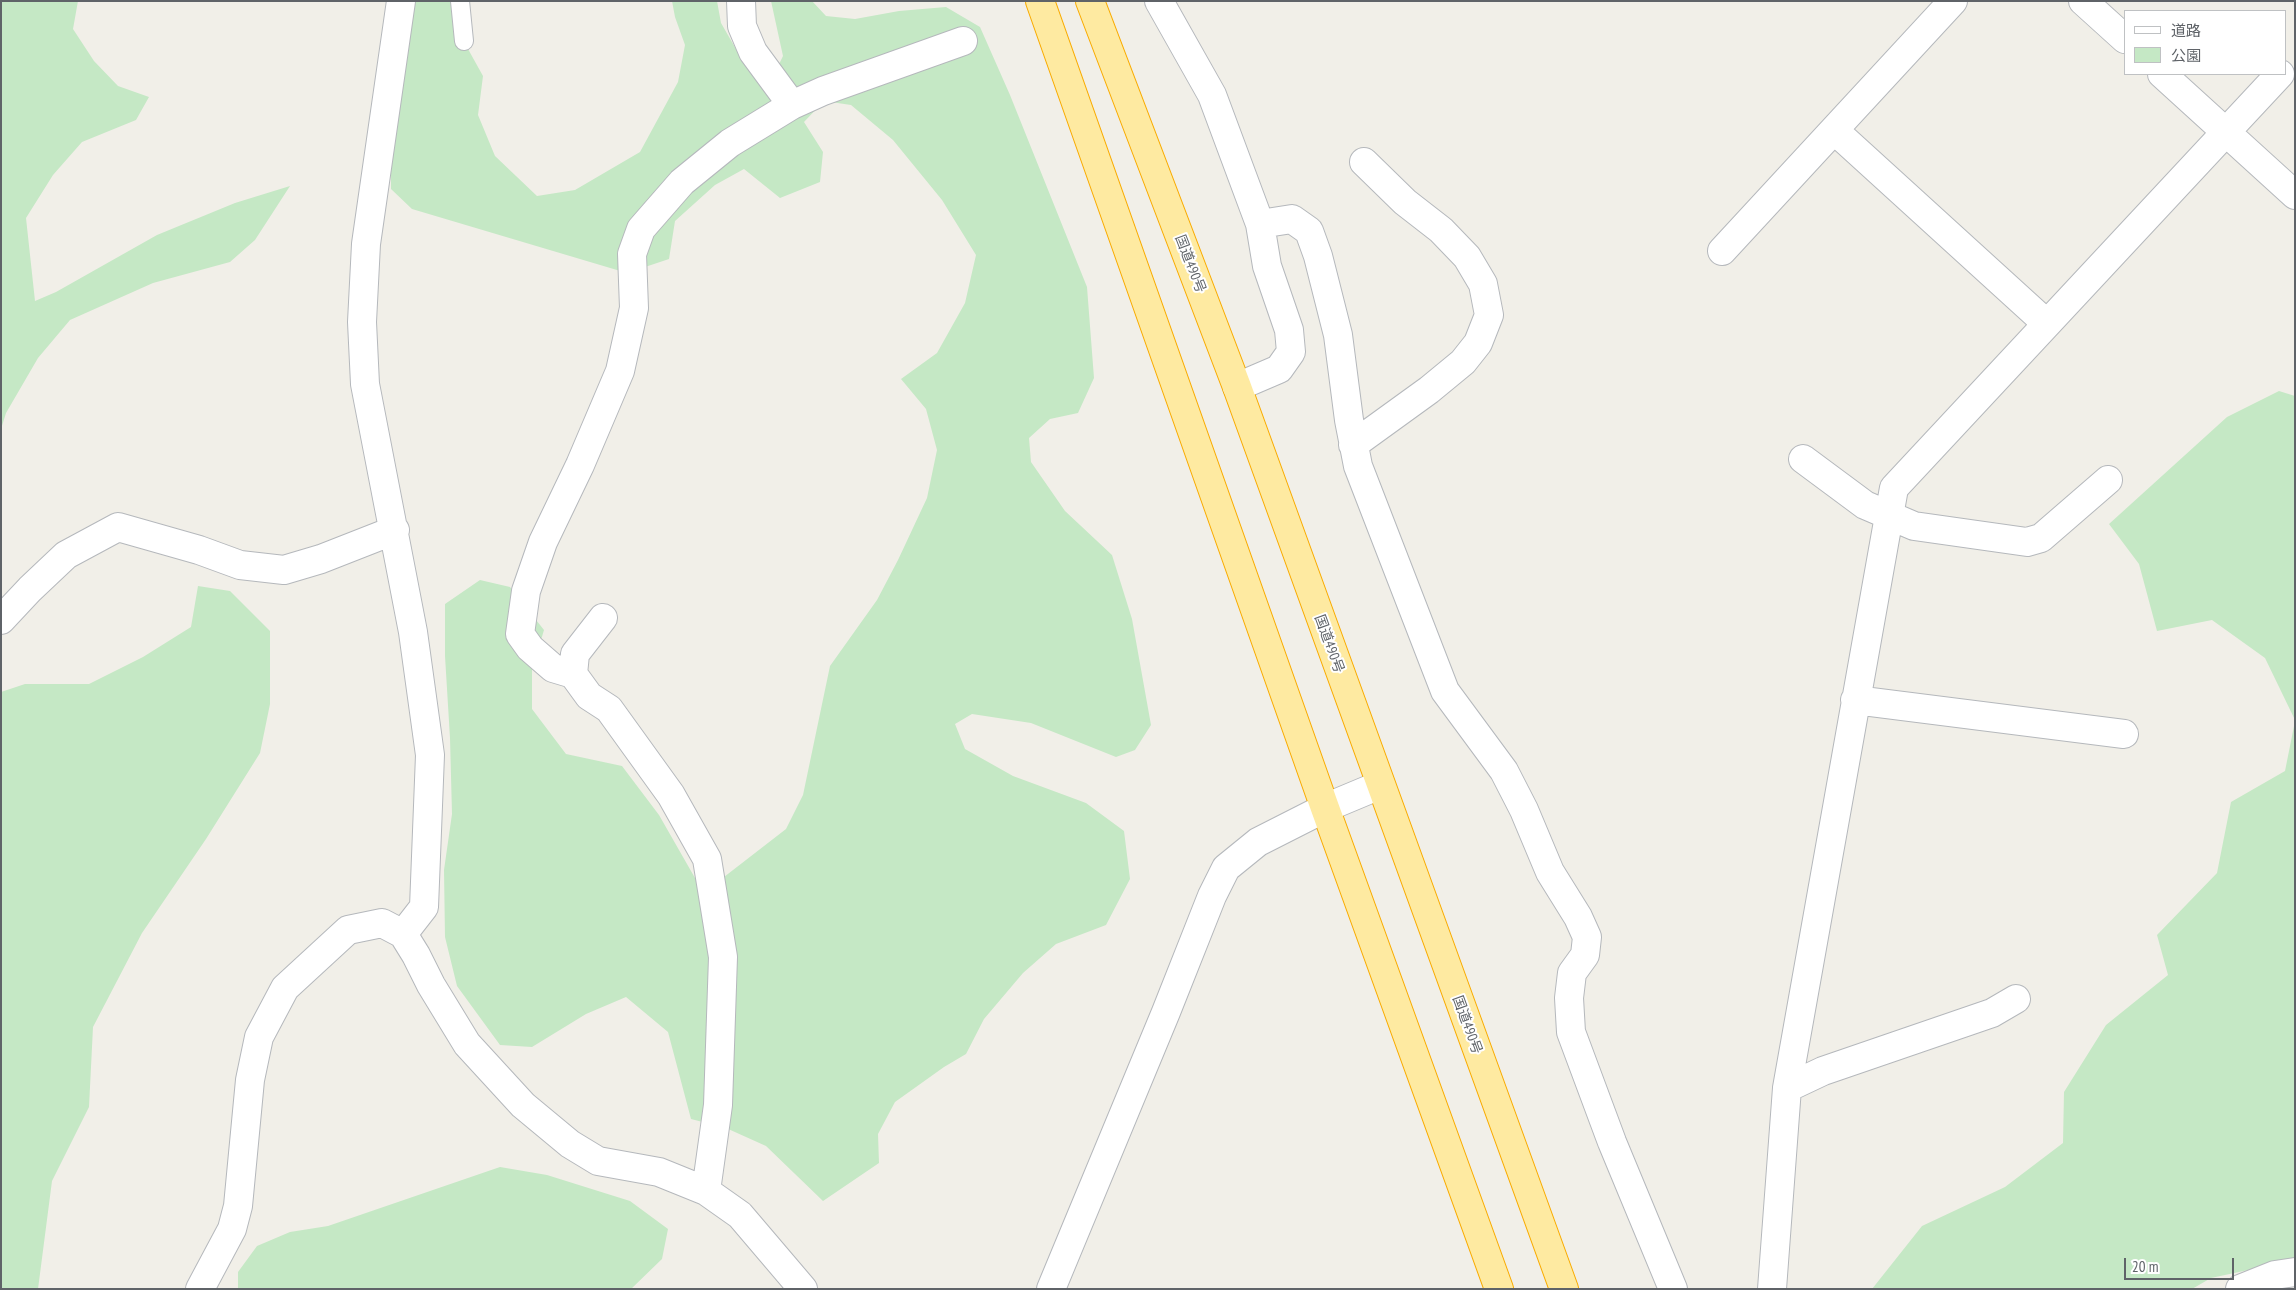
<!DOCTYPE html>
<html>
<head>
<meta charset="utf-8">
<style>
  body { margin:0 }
  #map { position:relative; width:2296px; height:1290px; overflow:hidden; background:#f1efe8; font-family:"PT Sans Narrow","Noto Sans JP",sans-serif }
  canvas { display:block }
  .frame { position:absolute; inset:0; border:2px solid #5f6368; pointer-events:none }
  .legend { position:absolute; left:2124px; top:10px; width:162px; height:65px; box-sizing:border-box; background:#fff; border:1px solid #bfc1c3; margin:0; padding:6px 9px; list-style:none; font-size:15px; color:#5f6368 }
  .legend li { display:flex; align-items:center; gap:10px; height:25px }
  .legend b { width:25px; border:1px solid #bfc1c3 }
  .scale { position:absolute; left:2124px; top:1258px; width:110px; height:22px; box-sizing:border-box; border:2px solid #5f6368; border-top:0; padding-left:6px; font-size:15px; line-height:18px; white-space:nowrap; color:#5f6368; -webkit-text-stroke:4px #fff; paint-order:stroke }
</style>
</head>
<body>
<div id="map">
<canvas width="2296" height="1290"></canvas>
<div class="frame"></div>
<ul class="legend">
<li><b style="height:6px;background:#fff"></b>道路</li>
<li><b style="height:14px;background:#c5e8c5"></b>公園</li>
</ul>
<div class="scale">20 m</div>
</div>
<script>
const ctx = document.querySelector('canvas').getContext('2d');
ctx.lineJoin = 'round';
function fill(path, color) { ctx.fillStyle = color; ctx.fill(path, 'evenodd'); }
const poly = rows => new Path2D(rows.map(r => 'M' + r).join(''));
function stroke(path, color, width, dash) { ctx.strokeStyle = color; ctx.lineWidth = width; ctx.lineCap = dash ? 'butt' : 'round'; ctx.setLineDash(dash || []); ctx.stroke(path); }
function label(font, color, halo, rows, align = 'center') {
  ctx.font = font + ' "PT Sans Narrow","Noto Sans JP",sans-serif'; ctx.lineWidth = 4; ctx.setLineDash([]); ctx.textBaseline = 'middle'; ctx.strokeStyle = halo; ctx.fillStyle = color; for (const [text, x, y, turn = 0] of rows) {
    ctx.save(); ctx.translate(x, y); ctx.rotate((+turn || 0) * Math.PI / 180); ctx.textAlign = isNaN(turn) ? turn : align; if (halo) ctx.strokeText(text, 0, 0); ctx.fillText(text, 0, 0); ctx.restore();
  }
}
const green = poly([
  [1,1,78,1,73,29,94,61,118,86,149,97,136,120,82,142,53,175,26,218,35,301,56,292,157,235,235,203,290,186,255,240,230,262,153,283,70,320,38,358,6,413,1,429],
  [410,1,452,1,453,22,483,76,478,115,495,156,537,196,575,190,640,152,678,82,685,45,675,17,672,1,717,1,721,23,740,56,768,87,783,56,771,1,812,1,826,16,855,19,899,11,946,7,980,27,1010,95,1087,287,1094,378,1078,413,1050,419,1029,438,1031,462,1065,511,1112,555,1132,619,1151,725,1135,750,1116,757,1031,723,972,714,955,724,965,749,1013,776,1086,803,1124,831,1130,879,1106,925,1056,944,1023,973,984,1019,966,1054,944,1067,895,1102,878,1134,879,1163,823,1201,766,1146,726,1128,691,1119,668,1032,626,997,586,1014,532,1047,500,1045,457,986,445,937,444,870,452,814,450,738,445,656,445,604,480,580,510,587,544,630,532,670,532,709,566,754,622,766,659,815,695,878,724,877,786,829,803,795,830,666,877,600,898,560,927,498,937,450,926,409,901,379,937,353,965,303,976,255,942,200,893,140,851,105,824,101,804,122,823,152,820,182,780,198,744,169,715,185,675,221,669,259,627,273,412,209,391,189,391,127],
  [2279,391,2295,396,2295,720,2265,658,2212,620,2157,631,2139,564,2109,524,2227,417],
  [198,586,230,591,270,631,270,704,260,753,206,839,142,933,93,1027,89,1107,52,1181,38,1289,1,1289,1,692,25,684,89,684,143,657,191,627],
  [2295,721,2295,1260,2211,1278,2192,1289,1872,1289,1922,1226,2005,1187,2063,1143,2064,1092,2106,1025,2168,975,2157,935,2217,873,2231,802,2285,771],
  [500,1167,547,1175,630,1201,668,1229,662,1259,631,1289,238,1289,238,1272,257,1246,290,1232,328,1226]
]);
const service = poly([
  [460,1,464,41]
]);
const minor = poly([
  [401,1,366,244,362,322,365,384,413,632,430,755,424,907,403,934],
  [741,1,742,26,753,52,792,105],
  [1159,1,1212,95,1260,224,1267,266,1289,330,1291,352,1279,369,1237,387],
  [2083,1,2125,39],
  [2162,74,2295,195],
  [1834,130,2046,323],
  [1260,224,1292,219,1309,231,1318,256,1338,335,1349,420,1358,466,1445,691,1504,771,1524,810,1550,872,1578,917,1587,937,1585,955,1572,973,1569,998,1571,1032,1612,1142,1673,1289],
  [1722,251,1953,1],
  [1353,445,1429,390,1463,362,1478,343,1489,315,1483,284,1467,257,1441,230,1405,202,1364,162],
  [1803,459,1865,505,1914,526,2027,542,2041,538,2108,480],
  [603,618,575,654,573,674,589,696,609,709,671,795,707,859,723,957,718,1105,706,1191],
  [1,620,30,589,66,555,118,527,199,550,240,565,284,570,321,559,395,530],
  [573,674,553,668,530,648,520,634,526,591,543,542,580,465,620,371,634,308,632,254,641,229,682,182,730,143,792,105,823,91,963,41],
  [1855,700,2124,734],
  [1787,1088,1823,1071,1992,1013,2016,999],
  [200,1289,232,1229,238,1206,250,1080,259,1037,285,988,348,930,382,923,403,934,416,955,431,985,467,1044,523,1105,570,1144,598,1161,659,1172,706,1191,740,1215,803,1289],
  [1772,1289,1787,1088,1894,488,2280,74],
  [2240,1289,2275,1275,2295,1272]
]);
const tertiary = poly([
  [1051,1289,1166,1012,1212,896,1226,868,1258,842,1325,808,1380,785]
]);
const trunk = poly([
  [1040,1,1325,808,1499,1289],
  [1090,1,1237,387,1564,1289]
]);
const streetNames = [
  ["国道490号",1190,264,69],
  ["国道490号",1329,644,70],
  ["国道490号",1467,1025,70]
];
fill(green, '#c5e8c5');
stroke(service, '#b5b8bc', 20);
stroke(minor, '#b5b8bc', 30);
stroke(tertiary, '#b5b8bc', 30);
stroke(trunk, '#f9ab00', 30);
stroke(service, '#fff', 18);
stroke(minor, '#fff', 28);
stroke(tertiary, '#fff', 28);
stroke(trunk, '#feeaa1', 28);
label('14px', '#5f6368', '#fff', streetNames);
</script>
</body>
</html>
